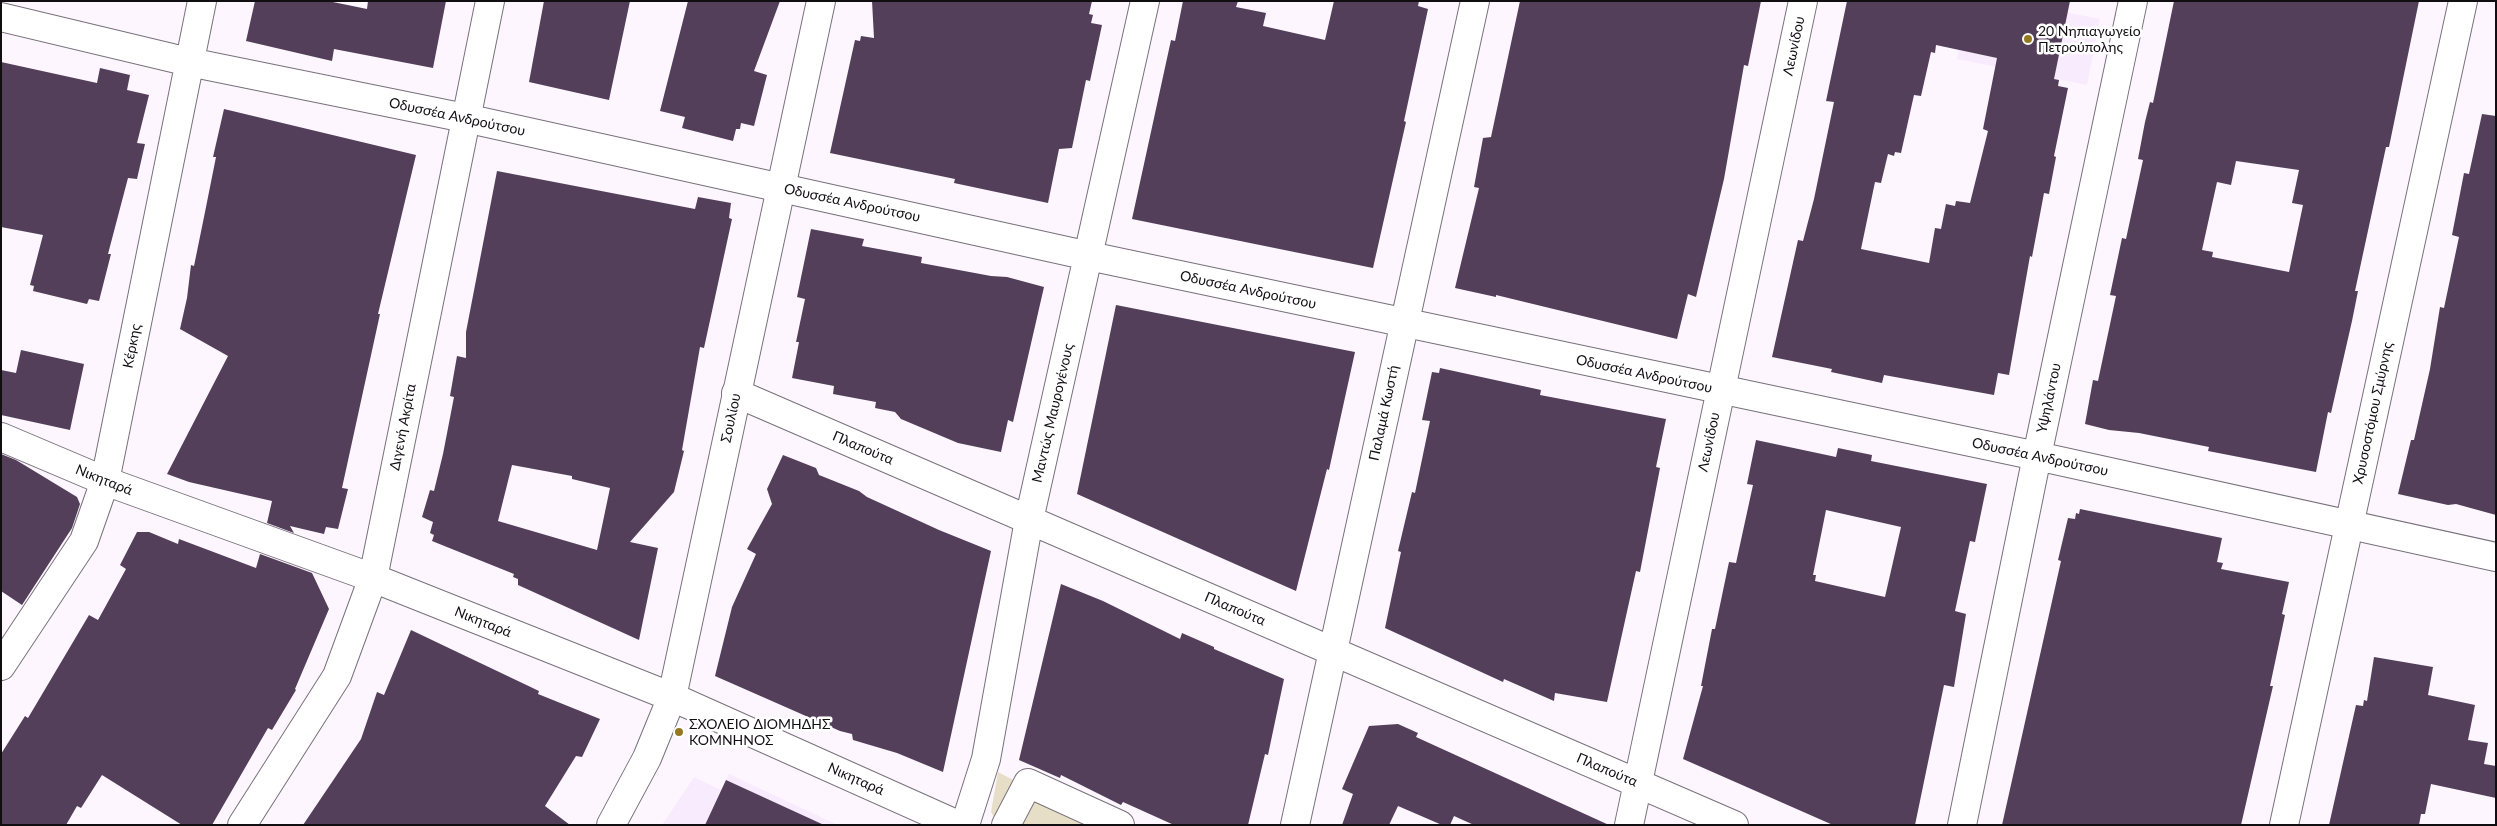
<!DOCTYPE html>
<html>
<head>
<meta charset="utf-8">
<style>
  body { margin:0 }
  #map { position:relative; width:2497px; height:826px; overflow:hidden; background:#fdf6ff; font-family:Lato,sans-serif }
  canvas { display:block }
  .frame { position:absolute; inset:0; border:2px solid #110e12; pointer-events:none }
</style>
</head>
<body>
<div id="map">
<canvas width="2497" height="826"></canvas>
<div class="frame"></div>
</div>
<script>
const ctx = document.querySelector('canvas').getContext('2d');
ctx.lineJoin = 'round';
function fill(path, color) { ctx.fillStyle = color; ctx.fill(path, 'evenodd'); }
const poly = rows => new Path2D(rows.map(r => 'M' + r).join(''));
function stroke(path, color, width, dash) { ctx.strokeStyle = color; ctx.lineWidth = width; ctx.lineCap = dash ? 'butt' : 'round'; ctx.setLineDash(dash || []); ctx.stroke(path); }
function label(font, color, halo, rows, align = 'center') {
  ctx.font = font + ' Lato,sans-serif'; ctx.lineWidth = 5; ctx.setLineDash([]); ctx.textBaseline = 'middle'; ctx.strokeStyle = halo; ctx.fillStyle = color; for (const [text, x, y, turn = 0] of rows) {
    ctx.save(); ctx.translate(x, y); ctx.rotate((+turn || 0) * Math.PI / 180); ctx.textAlign = isNaN(turn) ? turn : align; if (halo) ctx.strokeText(text, 0, 0); ctx.fillText(text, 0, 0); ctx.restore();
  }
}
const built = poly([
  [1969,1,2009,1,2100,19,2087,85,1957,59],
  [729,774,838,825,662,825,694,777,721,790]
]);
const green = poly([
  [998,772,1021,784,1091,825,1008,825,996,820,991,812]
]);
const building = poly([
  [255,1,328,1,367,9,368,1,446,1,433,68,334,49,332,61,246,41],
  [544,1,630,1,609,100,529,82],
  [688,1,780,1,754,71,767,75,754,126,741,123,740,129,736,129,733,141,682,128,685,117,660,111],
  [872,1,1092,1,1089,14,1093,15,1091,23,1102,25,1090,81,1086,80,1072,148,1059,149,1048,203,954,183,955,179,830,153,855,40,860,41,861,36,874,38],
  [1183,1,1238,1,1236,7,1266,13,1263,26,1325,40,1334,1,1419,1,1418,6,1428,9,1404,121,1406,122,1373,268,1132,219,1171,40,1175,41],
  [1520,1,1761,1,1748,66,1744,65,1724,179,1696,297,1688,294,1677,339,1496,295,1496,297,1455,288,1479,188,1474,187,1483,138,1491,137],
  [1847,1,2070,1,2054,79,2059,80,2058,86,2068,88,2054,156,2056,157,2049,194,2044,193,2032,257,2030,256,2009,375,1998,373,1994,395,1884,375,1882,383,1831,372,1832,369,1772,357,1798,240,1803,241,1814,199,1834,102,1826,101],
  [1936,45,1997,58,1983,129,1988,131,1970,203,1956,201,1955,206,1946,204,1941,229,1935,228,1929,263,1861,249,1875,182,1881,183,1888,154,1894,156,1895,152,1901,153,1914,95,1921,96,1931,52,1935,53],
  [2174,1,2419,1,2389,147,2386,147,2355,291,2358,291,2352,321,2331,413,2328,412,2316,472,2208,451,2209,447,2139,433,2109,430,2085,424,2093,380,2098,381,2116,296,2110,295,2122,238,2126,239,2143,160,2138,159,2145,122,2150,102,2153,103],
  [2236,161,2299,170,2292,203,2303,205,2289,272,2212,257,2213,252,2202,250,2217,182,2231,185],
  [1,62,97,83,100,68,130,75,127,90,149,95,137,143,145,144,137,179,128,178,108,254,111,254,99,301,89,299,87,304,33,291,34,286,30,285,43,235,1,227],
  [224,109,416,155,378,314,380,314,342,488,348,489,338,529,326,527,324,534,290,526,294,533,267,523,272,501,189,482,167,474,228,356,180,329,187,298,191,265,194,266,204,217,216,157,213,157],
  [2482,114,2496,116,2496,515,2456,504,2448,505,2398,494,2411,440,2414,440,2430,369,2440,307,2444,308,2459,237,2452,235,2464,173,2469,174],
  [497,171,695,209,698,197,731,203,729,218,732,219,704,348,700,347,682,450,684,451,674,492,630,542,658,548,639,640,518,585,518,579,513,577,514,574,432,541,434,535,430,533,433,522,422,517,430,490,434,491,443,454,454,397,450,396,457,356,466,358,466,332],
  [512,465,572,476,572,479,610,488,597,550,498,521],
  [811,229,864,239,862,246,922,257,921,263,991,276,1007,277,1044,287,1013,422,1008,420,1001,452,958,443,901,419,895,412,875,408,876,402,833,394,834,386,792,378,799,342,796,342,805,299,797,297],
  [1116,305,1355,352,1329,470,1327,469,1296,591,1077,494],
  [21,350,84,364,70,430,1,415,1,370,16,373],
  [1440,368,1541,390,1540,395,1666,419,1656,467,1660,468,1640,572,1636,571,1607,702,1555,693,1554,701,1504,679,1503,682,1385,628,1401,552,1398,551,1412,492,1415,493,1430,421,1422,420,1432,372,1439,373],
  [1756,440,1836,457,1838,448,1872,455,1871,461,1987,484,1975,542,1970,541,1955,611,1966,614,1954,687,1944,685,1915,825,1833,825,1683,759,1703,686,1701,686,1712,629,1715,629,1729,562,1736,563,1753,485,1747,484],
  [1826,510,1901,527,1885,597,1815,581,1816,575,1813,575],
  [1,454,16,460,77,497,80,504,72,528,22,605,1,591],
  [783,455,816,468,819,475,859,491,867,497,939,530,991,551,943,772,897,753,853,740,852,734,840,731,715,676,732,607,756,554,747,549,772,504,767,489],
  [2080,509,2222,538,2217,562,2223,563,2221,569,2289,582,2282,614,2285,615,2270,686,2273,686,2241,825,2002,825,2061,561,2058,560,2068,518,2075,519,2076,513,2079,514],
  [137,532,149,532,178,544,179,539,256,568,260,554,312,573,329,609,295,689,296,690,272,730,268,728,212,825,182,825,102,775,81,808,77,806,66,825,1,825,1,754,25,716,28,718,89,615,98,620,126,569,120,565],
  [1061,584,1103,601,1180,639,1182,633,1214,647,1214,649,1284,679,1268,755,1265,754,1248,825,1174,825,1123,802,1121,805,1061,775,1060,778,1019,760],
  [411,630,539,691,538,694,600,719,582,757,576,756,545,806,570,825,303,825,361,739,377,692,384,695],
  [2374,657,2433,667,2428,695,2475,705,2468,740,2488,743,2484,764,2496,766,2496,798,2431,784,2425,814,2421,814,2419,825,2329,825,2356,705,2363,706,2364,700,2367,701],
  [1398,724,1418,733,1416,737,1609,825,1474,825,1454,816,1450,825,1442,825,1398,806,1389,825,1342,825,1353,794,1342,789,1369,726],
  [726,780,824,825,705,825]
]);
const street = poly([
  [1,17,189,62,465,118,1089,256,2037,456,2496,557],
  [736,393,1734,825],
  [1,437,105,481,373,578,337,676,242,825],
  [1,666,84,541,105,481,202,1],
  [965,825,986,759,1029,520,1145,1],
  [1006,825,1028,783,1120,825],
  [1295,825,1475,1],
  [1629,825,1803,1],
  [1962,825,2037,456,2133,1],
  [2284,825,2463,1]
]);
const secondary = poly([
  [490,1,373,578,672,697,958,825],
  [611,825,647,758,672,697,821,1]
]);
const markers = [
  [2028,39,5,"#957921"],
  [679,732,5,"#957921"]
];
const poiNames = [
  ["20 Νηπιαγωγείο",2038,31],
  ["Πετρούπολης",2038,47],
  ["ΣΧΟΛΕΙΟ ΔΙΟΜΗΔΗΣ",689,724],
  ["ΚΟΜΝΗΝΟΣ",689,740]
];
const streetNames = [
  ["Λεωνίδου",1794,46,-78],
  ["Οδυσσέα Ανδρούτσου",457,117,12],
  ["Οδυσσέα Ανδρούτσου",852,203,12],
  ["Οδυσσέα Ανδρούτσου",1248,290,12],
  ["Κέρκης",132,346,-79],
  ["Οδυσσέα Ανδρούτσου",1644,374,12],
  ["Υψηλάντου",2049,398,-78],
  ["Μαντώς Μαυρογένους",1053,413,-77],
  ["Παλαμά Κωστή",1384,413,-78],
  ["Χρυσοστόμου Σμύρνης",2373,413,-78],
  ["Σουλίου",731,418,-78],
  ["Διγενή Ακρίτα",403,427,-79],
  ["Λεωνίδου",1709,442,-78],
  ["Πλαπούτα",863,448,23],
  ["Οδυσσέα Ανδρούτσου",2040,457,12],
  ["Νικηταρά",104,480,22],
  ["Πλαπούτα",1235,609,23],
  ["Νικηταρά",483,622,22],
  ["Πλαπούτα",1607,770,23],
  ["Νικηταρά",856,779,24]
];
fill(built, '#f8ebfd');
fill(green, '#e6dec6');
fill(building, '#533f5a');
stroke(street, '#78717b', 30);
stroke(secondary, '#78717b', 30);
stroke(street, '#fff', 28);
stroke(secondary, '#fff', 28);
for (const [x, y, r, color] of markers) { const dot = new Path2D(); dot.arc(x, y, r, 0, 2 * Math.PI); ctx.fillStyle = color; ctx.fill(dot); stroke(dot, '#fff', 2); }
label('14px', '#110e12', '#fff', poiNames, 'left');
label('14px', '#110e12', '#fff', streetNames);
</script>
</body>
</html>
